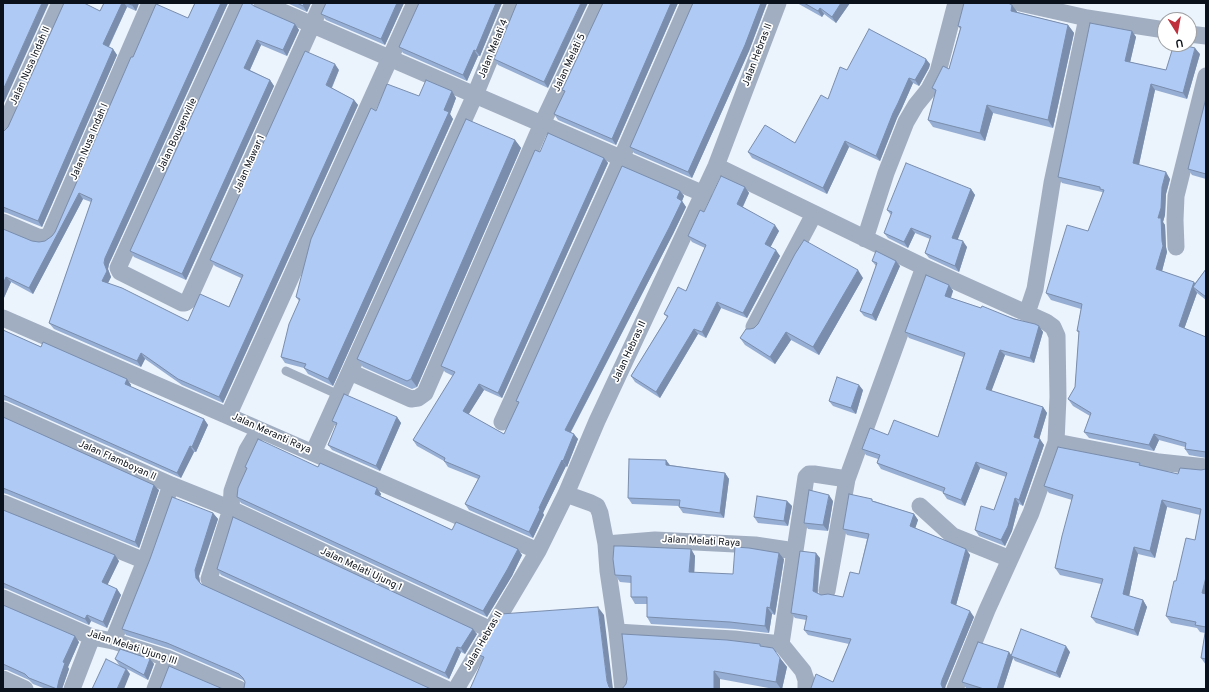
<!DOCTYPE html>
<html>
<head>
<meta charset="utf-8">
<style>
  body { margin:0 }
  #map { position:relative; width:1209px; height:692px; overflow:hidden; background:#ebf3fd; font-family:Overpass,sans-serif }
  canvas { display:block }
  .frame { position:absolute; inset:0; border:4px solid #0b111a; pointer-events:none }
  .north { position:absolute; left:1157px; top:12px; width:40px; height:40px; box-sizing:border-box; background:#fff; border:1px solid #9da0a3; border-radius:50%; rotate:169deg; font-size:11px; font-weight:700; line-height:16px; text-align:center; color:#0b111a }
  .north::after { content:''; display:block; margin:auto; width:14px; height:18px; background:#c0303c; clip-path:polygon(50% 0,100% 100%,50% 72%,0 100%) }
</style>
</head>
<body>
<div id="map">
<canvas width="1209" height="692"></canvas>
<div class="frame"></div>
<div class="north">U</div>
</div>
<script>
const ctx = document.querySelector('canvas').getContext('2d');
ctx.lineJoin = 'round';
const poly = rows => new Path2D(rows.map(r => 'M' + r).join(''));
function stroke(path, color, width, dash) { ctx.strokeStyle = color; ctx.lineWidth = width; ctx.lineCap = dash ? 'butt' : 'round'; ctx.setLineDash(dash || []); ctx.stroke(path); }
function fill(path, color) { ctx.fillStyle = color; ctx.fill(path, 'evenodd'); }
function label(font, color, halo, rows, align = 'center') {
  ctx.font = font + ' Overpass,sans-serif'; ctx.lineWidth = 3.5; ctx.setLineDash([]); ctx.textBaseline = 'middle'; ctx.strokeStyle = halo; ctx.fillStyle = color; for (const [text, x, y, turn = 0] of rows) {
    ctx.save(); ctx.translate(x, y); ctx.rotate((+turn || 0) * Math.PI / 180); ctx.textAlign = isNaN(turn) ? turn : align; if (halo) ctx.strokeText(text, 0, 0); ctx.fillText(text, 0, 0); ctx.restore();
  }
}
const service = poly([
  [286,371,339,395]
]);
const minor = poly([
  [239,3,118,268,120,272,182,303,185,303,188,301,322,3],
  [262,3,704,194],
  [1020,3,1087,18,1165,30],
  [1189,34,1206,36],
  [3,129,60,3],
  [716,166,924,267,1046,322,1053,327,1057,336,1058,397,1056,442,1031,513,987,610,955,689],
  [3,222,38,237,44,238,50,234,150,3],
  [865,239,886,173,906,122,916,105,929,89,938,72,956,3],
  [1176,247,1175,220,1176,196,1206,76],
  [1027,313,1035,289,1052,183,1087,18],
  [3,318,538,551],
  [754,327,814,214],
  [350,372,411,399,418,398,425,393,542,124,599,3],
  [3,410,171,485,231,509,491,630],
  [228,416,415,3],
  [502,422,621,159,689,3],
  [259,430,247,450,238,474,232,491,231,509,209,579,210,581,446,689],
  [1056,442,1159,462,1206,467],
  [313,453,475,95,513,3],
  [566,494,591,503,597,506,600,513,606,544,608,571,617,632,623,689],
  [3,503,145,561],
  [920,506,953,536,1010,559],
  [606,544,655,540,755,545,795,551],
  [827,591,847,479,924,267],
  [3,598,92,637,113,641,167,658,239,689],
  [617,632,697,637,734,639,781,644,803,671,806,680,806,689],
  [113,641,145,561,171,485],
  [781,644,806,477,809,474,814,474,847,479],
  [3,679,25,689],
  [72,689,92,637],
  [155,689,167,658],
  [456,689,538,551,566,494,597,421,716,166,778,3]
]);
const wall = poly([
  [104,3,139,3,136,11,127,7,109,47,113,49,117,55,42,227,7,213,3,212,3,132,4,131,100,11],
  [195,3,228,3,109,264,108,269,111,277,108,283,188,321,229,307,241,278,215,266,210,260,339,70,332,88,354,100,358,105,223,403,182,385,145,359,141,367,54,329,49,323,91,202,83,199,33,294,11,282,3,300,3,229,32,241,39,242,45,241,52,236,55,232,133,57,188,18],
  [287,3,311,3,307,12],
  [326,3,404,3,385,45,326,20,321,14],
  [419,3,502,3,480,56,478,56,467,81,403,53,399,47],
  [517,3,548,88,498,65,494,59],
  [603,3,678,3,616,145,558,120,554,114,564,93,562,90],
  [693,3,767,3,749,51,692,178,634,153,630,147],
  [797,3,850,3,836,23,824,14,822,17],
  [964,3,1010,3,1010,4,1012,5,1017,12,1068,25,1074,33,1053,128,993,113,985,141,933,127,928,120,935,93,932,88,949,69,960,29,958,26],
  [252,5,295,24,299,30,287,56,261,45,250,70,270,80,274,86,186,280,134,257,130,251],
  [1132,31,1136,37,1130,62,1166,70,1200,54,1187,99,1155,90,1139,165,1170,179,1166,194,1165,215,1163,222,1165,225,1166,247,1167,252,1162,271,1195,283,1206,269,1206,300,1197,293,1184,329,1206,337,1206,458,1189,455,1185,449,1185,447,1159,440,1154,451,1089,438,1084,432,1090,416,1073,406,1068,399,1075,387,1079,333,1077,331,1081,309,1051,300,1046,293,1088,231,1103,193,1102,192,1062,183,1058,177],
  [930,64,929,68,919,86,913,83,902,108,897,118,880,161,849,147,827,194,752,158,748,152,795,143,828,99,847,70],
  [419,96,456,98,450,114,453,119,333,386,308,374,304,368,285,363,281,357,299,301,296,297,376,111],
  [1206,98,1206,179,1192,175,1188,169],
  [515,140,521,148,417,387,412,389,363,367,357,359],
  [540,152,604,158,608,163,502,398,484,390,468,414,504,434,518,403,516,401,680,191,684,196,682,201,686,207,673,234,571,432,578,439,567,467,566,466,543,513,544,515,533,538,469,510,465,504,478,479,448,467,444,461,417,446,413,440,453,376,445,372,441,366],
  [745,187,749,193,743,207,779,231,770,247,780,256,747,318,721,308,706,338,698,334,660,398,635,382,631,376,667,317,664,314,686,291,705,248,692,242,688,236,704,212],
  [971,189,975,195,957,240,967,247,959,272,929,258,925,253,930,239,915,233,908,248,888,238,884,233,891,215,887,210],
  [872,261,900,266,876,321,864,316,860,311,876,266],
  [863,278,819,355,791,340,775,364,745,345,740,338,750,329,754,328],
  [949,285,953,291,951,298,981,308,1039,326,1043,332,1034,363,1005,355,991,391,1043,407,1047,413,1039,439,1044,445,1023,506,1019,504,1012,531,1005,546,979,536,975,530,994,510,1006,477,980,468,965,506,947,499,943,493,943,492,881,469,877,463,878,459,866,455,862,449,888,435,938,437,963,357,909,338,905,332],
  [3,330,41,347,127,379,131,385,130,387,204,419,208,425,196,452,194,452,181,478,7,401,3,400],
  [863,390,856,414,833,406,829,401],
  [3,417,159,490,139,548,7,494,3,493],
  [397,417,401,423,380,471,332,450,328,445,336,426,332,421],
  [666,460,670,465,725,473,729,479,724,518,683,513,679,507,679,506,632,504,628,498],
  [1140,463,1142,465,1178,474,1206,469,1206,665,1201,658,1205,633,1200,632,1197,628,1171,623,1166,616,1176,581,1195,540,1200,515,1167,507,1155,558,1138,554,1129,596,1143,600,1147,607,1138,636,1096,623,1091,617,1101,584,1060,575,1055,568,1072,500,1049,493,1044,486],
  [245,467,318,467,377,488,381,494,380,496,452,530,522,555,512,576,487,617,241,503,237,497,247,469],
  [787,501,792,506,788,526,758,523,754,517],
  [833,501,828,531,808,529,804,523],
  [874,501,914,514,918,520,915,528,966,549,970,555,956,605,974,617,946,685,833,682,849,644,808,635,804,630,806,620,795,618,791,613,820,558,818,593,821,595,843,597,859,574,867,539,847,535,843,529],
  [3,510,119,561,107,585,117,589,121,595,107,628,91,621,89,625,7,589,3,588],
  [213,513,218,519,199,576,200,582,201,584,431,689,244,688,245,682,243,680,171,649,126,635,122,629],
  [691,549,695,556,694,573,733,574,784,559,775,615,772,614,769,633,735,629,651,624,647,617,647,604,635,604,631,597,631,583,620,582,615,575],
  [217,569,477,634,465,654,461,652,449,679,221,575],
  [3,605,79,642,68,667,69,669,62,689,46,689,33,684,29,680,7,670,3,670],
  [604,615,482,660,477,654],
  [760,644,762,646,780,658,787,667,782,689,774,689,720,679,622,689],
  [1009,652,1011,655,1070,652,1060,678,1015,661,1013,658,1003,689,970,689,966,688,962,682],
  [115,659,150,659,154,664,148,680,127,669,130,674,119,665]
]);
const shadedWall = poly([
  [42,3,49,3,3,105,3,90],
  [122,3,124,3,127,7,107,50,103,44],
  [132,3,139,3,136,11,132,5],
  [221,3,228,3,109,264,108,269,111,277,106,287,102,281,105,258],
  [304,3,311,3,307,12,303,6],
  [397,3,404,3,385,45,381,39],
  [496,3,502,3,480,56,476,51],
  [581,3,588,3,548,88,544,82],
  [671,3,678,3,616,145,612,139],
  [761,3,767,3,749,51,692,178,688,172],
  [841,3,850,3,836,23,832,17],
  [1012,5,1018,13,1011,11],
  [820,8,824,14,822,17,818,11],
  [295,24,299,30,287,56,283,50],
  [1068,25,1074,33,1053,128,1048,120],
  [1132,31,1136,37,1129,67,1125,61],
  [257,40,261,45,248,74,244,68],
  [1195,48,1200,54,1187,99,1183,93],
  [113,49,117,55,42,227,38,221],
  [474,50,478,56,467,81,463,75],
  [926,59,930,64,929,68,919,86,915,80],
  [335,64,339,70,330,91,326,85],
  [909,78,913,83,902,108,897,118,880,161,876,156,893,113],
  [270,80,274,86,186,280,182,274],
  [1151,84,1155,90,1138,169,1133,163],
  [452,91,456,98,450,114,453,119,333,386,328,379],
  [354,100,358,105,223,403,219,397],
  [987,105,993,113,985,141,980,133],
  [515,140,521,148,417,387,411,379],
  [845,141,849,147,827,194,823,188],
  [604,158,608,163,502,398,498,393],
  [1166,172,1170,179,1166,194,1165,215,1163,222,1165,225,1166,247,1167,252,1161,275,1156,269,1162,241,1158,218,1162,187],
  [745,187,749,193,741,210,737,204],
  [971,189,975,195,956,244,952,238],
  [680,191,684,196,682,201,686,207,673,234,569,435,565,430],
  [79,193,83,199,33,294,29,288],
  [775,225,779,231,769,250,765,244],
  [911,228,915,233,908,248,904,242],
  [963,241,967,247,959,272,955,266],
  [776,250,780,256,747,318,743,313],
  [896,261,900,266,876,321,872,315],
  [858,270,863,278,819,355,813,347],
  [6,277,11,282,3,300,3,284],
  [1194,282,1198,288,1193,287,1197,293,1183,332,1179,326],
  [949,285,953,291,949,302,945,296],
  [717,302,721,308,706,338,702,332],
  [1039,326,1043,332,1034,363,1030,358],
  [694,329,698,334,660,398,656,392],
  [786,332,791,340,775,364,770,357],
  [1000,350,1005,355,990,395,986,389],
  [141,353,145,359,141,367,137,361],
  [127,379,131,385,129,390,125,384],
  [479,384,484,390,467,417,463,411],
  [859,385,863,390,856,414,851,408],
  [1043,407,1047,413,1038,443,1034,437],
  [397,417,401,423,380,471,376,466],
  [204,419,208,425,196,452,192,447],
  [574,434,578,439,567,467,563,461],
  [1154,434,1159,440,1154,451,1149,445],
  [1040,439,1044,445,1023,506,1019,500],
  [190,446,194,452,181,478,177,473],
  [562,460,566,466,543,513,544,515,533,538,529,532,539,508],
  [666,460,670,466,666,465],
  [976,462,980,468,965,506,961,500],
  [725,473,729,479,724,518,720,513],
  [154,485,159,490,139,548,135,542],
  [377,488,381,494,379,500,375,494],
  [829,495,833,501,828,531,823,525],
  [1015,498,1019,504,1012,531,1005,546,1001,540],
  [1162,500,1167,507,1155,558,1150,551],
  [787,501,792,506,788,526,784,521],
  [213,513,218,519,199,576,200,583,196,578,195,570],
  [914,514,918,520,914,532,910,526],
  [1134,547,1138,554,1128,601,1123,594],
  [518,549,522,555,512,576,487,617,483,611],
  [691,549,695,556,694,579,689,572],
  [966,549,970,555,955,609,951,603],
  [779,553,784,559,775,615,770,608],
  [816,553,820,558,817,597,813,591],
  [115,555,119,561,106,588,102,582],
  [1206,577,1206,598,1202,593],
  [117,589,121,595,107,628,103,622],
  [1143,600,1147,607,1138,636,1134,630],
  [598,607,604,615,613,689,609,687,607,681],
  [767,607,772,614,769,633,765,626],
  [970,611,974,617,946,685,945,689,943,689,941,684,942,680],
  [87,615,91,621,89,625,85,619],
  [473,629,477,634,465,654,461,648],
  [75,636,79,642,68,667,69,669,62,689,57,689,63,662],
  [1066,646,1070,652,1060,678,1056,673],
  [457,647,461,652,449,679,445,673],
  [1009,652,1013,658,1003,689,997,689],
  [780,658,787,667,782,689,781,689,776,682],
  [150,659,154,664,148,680,144,675],
  [126,669,130,674,124,689,117,689],
  [714,671,720,679,720,689,714,689]
]);
const building = poly([
  [3,3,42,3,3,90,3,3],
  [64,3,84,3,100,11,104,3,122,3,103,44,113,49,38,221,3,207,3,132,8,127,64,3],
  [127,3,132,3,132,5,127,3],
  [195,3,221,3,105,258,104,263,107,271,102,281,122,288,188,321,200,294,229,307,243,275,210,260,305,51,335,64,326,85,354,100,219,397,178,379,141,353,137,361,49,323,92,199,79,193,29,288,6,277,3,284,3,229,32,241,39,242,45,241,52,236,55,232,131,57,133,57,156,4,188,18,195,3],
  [243,3,250,3,254,6,295,24,283,50,257,40,244,68,270,80,182,274,130,251,243,3],
  [297,3,304,3,303,6,297,3],
  [326,3,397,3,381,39,321,14,326,3],
  [419,3,496,3,476,51,474,50,463,75,399,47,419,3],
  [517,3,581,3,544,82,494,59,517,3],
  [603,3,671,3,612,139,554,114,565,91,562,90,603,3],
  [693,3,761,3,745,45,688,172,630,147,693,3],
  [804,3,841,3,832,17,820,8,818,11,804,3],
  [964,3,1008,3,1012,5,1011,11,1068,25,1048,120,987,105,980,133,928,120,936,90,932,88,943,66,949,69,961,27,958,26,964,3],
  [1090,23,1132,31,1125,61,1166,70,1174,44,1179,44,1195,48,1183,93,1151,84,1133,163,1166,172,1162,187,1161,208,1158,218,1161,218,1162,241,1163,246,1156,269,1194,282,1179,326,1206,337,1206,452,1185,449,1186,443,1154,434,1149,445,1084,432,1091,413,1068,399,1075,387,1079,331,1077,331,1082,304,1046,293,1067,225,1088,231,1104,190,1100,189,1100,187,1058,177,1090,23],
  [869,29,926,59,925,63,915,80,909,78,898,103,893,113,876,156,845,141,823,188,748,152,765,125,795,143,821,95,828,99,840,67,847,70,869,29],
  [426,80,452,91,444,110,449,112,328,379,304,368,306,364,281,357,289,324,300,299,296,297,311,239,371,108,376,111,387,84,419,96,426,80],
  [1206,98,1206,174,1188,169,1206,98],
  [466,119,515,140,411,379,407,381,357,359,466,119],
  [548,133,604,158,498,393,479,384,463,411,504,434,519,402,516,401,622,166,680,191,677,198,682,201,669,228,565,430,574,434,563,461,562,460,539,508,540,509,529,532,465,504,480,476,444,461,445,458,413,440,455,372,441,366,535,150,540,152,548,133],
  [906,163,971,189,952,238,963,241,955,266,925,253,931,236,911,228,904,242,884,233,892,212,887,210,906,163],
  [721,176,745,187,737,204,775,225,765,244,776,250,743,313,717,302,702,332,694,329,656,392,631,376,668,316,664,314,678,287,686,291,706,245,688,236,700,210,704,212,721,176],
  [804,240,858,270,813,347,786,332,770,357,740,338,746,329,750,329,754,328,758,324,795,254,804,240],
  [876,251,896,261,872,315,860,311,877,263,872,261,876,251],
  [1206,269,1206,297,1193,287,1206,269],
  [926,275,949,285,945,296,981,308,982,306,1014,319,1035,324,1039,326,1030,358,1000,350,986,389,1043,407,1034,437,1040,439,1019,500,1015,498,1008,526,1001,540,975,530,981,506,994,510,1007,473,976,462,961,500,943,493,945,488,877,463,880,455,862,449,870,428,888,435,894,420,938,437,965,353,905,332,926,275],
  [3,330,41,347,43,342,127,379,125,384,204,419,192,447,190,446,177,473,3,395,3,330],
  [837,377,859,385,851,408,829,401,837,377],
  [344,394,397,417,376,466,328,445,337,423,332,421,344,394],
  [3,417,154,485,135,542,3,488,3,417],
  [258,439,318,467,320,463,377,488,375,494,452,530,456,522,518,549,507,570,483,611,237,497,238,488,247,468,245,467,258,439],
  [1058,447,1140,463,1139,465,1178,474,1180,468,1201,470,1206,469,1206,577,1202,593,1206,594,1206,659,1201,658,1206,627,1195,625,1196,622,1166,616,1174,581,1176,581,1186,538,1195,540,1201,509,1162,500,1150,551,1134,547,1123,594,1143,600,1134,630,1091,617,1103,579,1055,568,1062,536,1073,495,1044,486,1058,447],
  [629,459,666,460,666,465,725,473,720,513,679,507,680,500,628,498,629,459],
  [809,490,829,495,823,525,804,523,809,490],
  [849,494,872,499,872,501,914,514,910,526,966,549,951,603,970,611,942,680,941,684,943,689,810,689,811,688,816,674,833,682,851,639,804,630,807,616,791,613,800,551,816,553,813,591,821,595,828,594,843,597,850,572,859,574,869,534,843,529,849,494],
  [757,496,787,501,784,521,754,517,757,496],
  [172,497,213,513,195,570,196,578,201,584,431,689,243,689,244,688,245,682,243,678,239,674,167,643,122,629,150,559,172,497],
  [3,510,115,555,102,582,117,589,103,622,87,615,85,619,3,583,3,510],
  [233,517,473,629,461,648,457,647,445,673,217,569,233,517],
  [614,546,622,546,691,549,689,572,733,574,735,547,749,548,779,553,770,608,767,607,765,626,730,622,647,617,647,597,631,597,631,576,615,575,613,559,614,546],
  [3,605,75,636,63,662,65,663,59,680,57,689,29,678,25,674,3,664,3,605],
  [598,607,607,681,609,687,612,689,470,689,484,657,477,654,501,614,598,607],
  [1021,629,1066,646,1056,673,1011,656,1021,629],
  [622,634,727,640,760,644,760,646,773,648,780,658,776,682,714,671,714,689,622,689,626,684,627,679,622,634],
  [978,642,1009,652,997,689,984,689,962,682,978,642],
  [120,649,150,659,144,675,115,659,120,649],
  [106,659,126,669,117,689,92,689,106,659],
  [169,666,223,689,160,689,169,666]
]);
const streetNames = [
  ["Jalan Melati 4",494,49,-68],
  ["Jalan Hebras II",758,55,-69],
  ["Jalan Melati 5",570,63,-65],
  ["Jalan Nusa Indah II",31,66,-66],
  ["Jalan Bougenville",178,135,-65],
  ["Jalan Nusa Indah I",90,142,-67],
  ["Jalan Mawar 1",250,164,-66],
  ["Jalan Hebras II",630,352,-65],
  ["Jalan Meranti Raya",271,434,24],
  ["Jalan Flamboyan II",117,461,24],
  ["Jalan Melati Raya",701,542,3],
  ["Jalan Melati Ujung 1",361,570,25],
  ["Jalan Hebras II",484,641,-60],
  ["Jalan Melati Ujung III",132,648,18]
];
stroke(service, '#a1aec1', 9);
stroke(minor, '#a1aec1', 17);
fill(wall, '#96aed3');
fill(shadedWall, '#7a8dac');
fill(building, '#aecaf5');
stroke(building, '#7a8dac', 1);
label('10px', '#0b111a', '#fff', streetNames);
</script>
</body>
</html>
